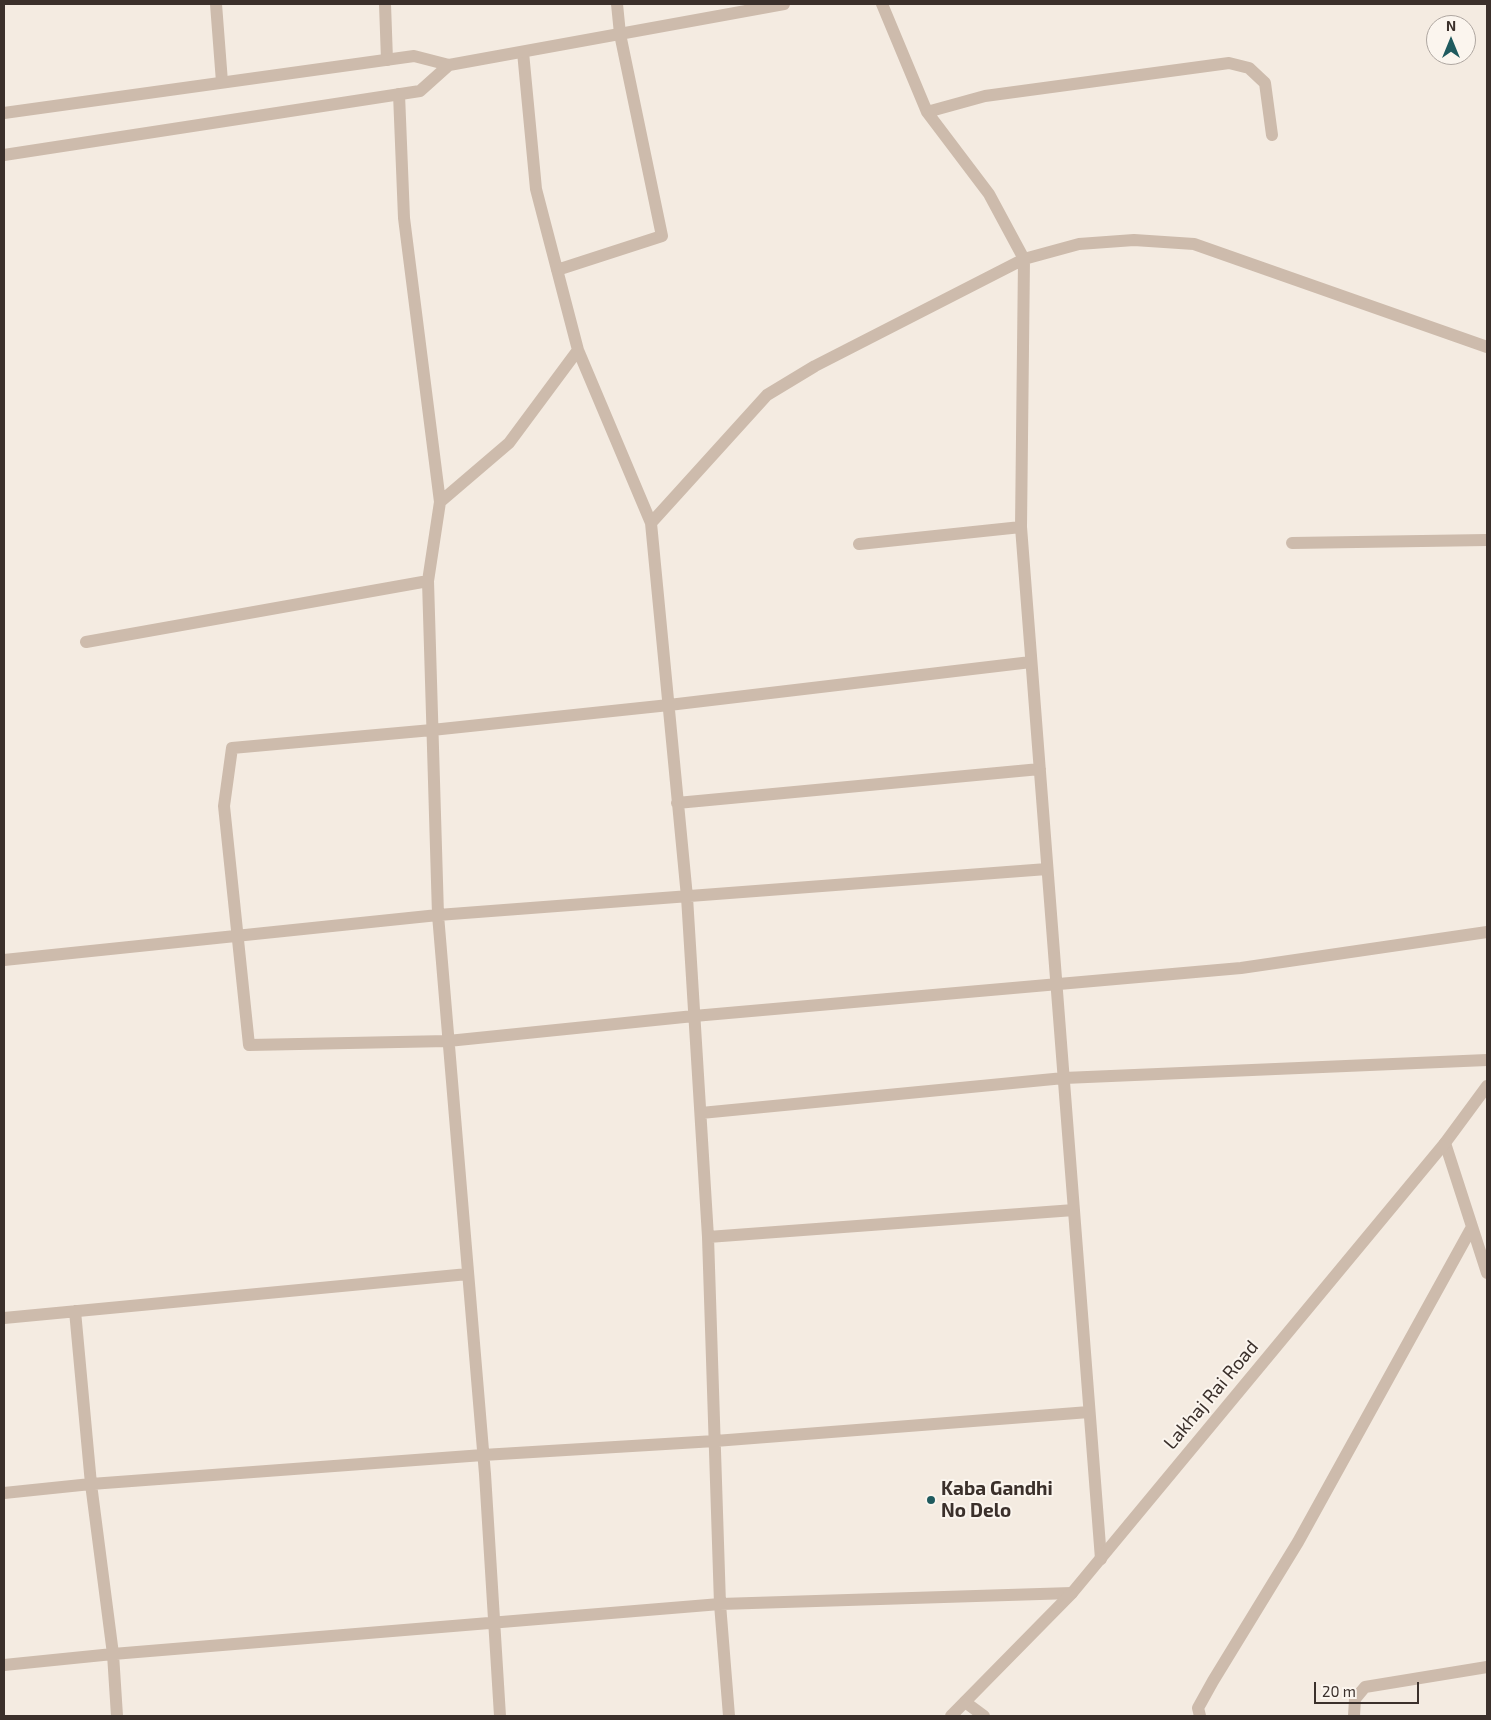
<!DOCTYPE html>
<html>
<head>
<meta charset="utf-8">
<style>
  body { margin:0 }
  #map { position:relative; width:1491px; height:1720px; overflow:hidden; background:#f4ebe1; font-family:"Exo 2",sans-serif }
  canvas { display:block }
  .frame { position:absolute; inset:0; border:5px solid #3b302b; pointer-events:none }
  .north { position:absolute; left:1426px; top:15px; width:50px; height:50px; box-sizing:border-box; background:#fbf5ee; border:1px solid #aea6a0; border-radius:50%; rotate:0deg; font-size:14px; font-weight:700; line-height:20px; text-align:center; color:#3b302b }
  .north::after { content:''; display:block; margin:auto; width:18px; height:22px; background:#1f5a5e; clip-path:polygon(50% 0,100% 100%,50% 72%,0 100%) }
  .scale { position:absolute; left:1314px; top:1682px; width:105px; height:22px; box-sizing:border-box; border:2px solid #3b302b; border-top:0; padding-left:6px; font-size:15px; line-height:18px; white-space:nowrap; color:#3b302b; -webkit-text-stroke:4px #fbf5ee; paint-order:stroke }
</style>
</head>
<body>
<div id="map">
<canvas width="1491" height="1720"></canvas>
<div class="frame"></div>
<div class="north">N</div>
<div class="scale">20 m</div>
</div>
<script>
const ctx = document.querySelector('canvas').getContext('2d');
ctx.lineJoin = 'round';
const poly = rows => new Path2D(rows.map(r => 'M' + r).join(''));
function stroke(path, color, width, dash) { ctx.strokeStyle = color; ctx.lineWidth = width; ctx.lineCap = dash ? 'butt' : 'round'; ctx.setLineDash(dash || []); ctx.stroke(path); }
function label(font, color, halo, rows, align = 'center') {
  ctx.font = font + ' "Exo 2",sans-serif'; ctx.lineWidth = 4; ctx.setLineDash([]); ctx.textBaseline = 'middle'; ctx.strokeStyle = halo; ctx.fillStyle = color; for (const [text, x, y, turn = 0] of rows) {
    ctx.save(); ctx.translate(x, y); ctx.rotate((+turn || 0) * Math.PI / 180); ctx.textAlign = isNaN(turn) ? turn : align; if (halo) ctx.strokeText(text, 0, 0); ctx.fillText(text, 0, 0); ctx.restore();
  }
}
const minor = poly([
  [216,4,222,82],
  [385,4,387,60],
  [882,4,927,112,989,194,1024,259,1021,527,1101,1559],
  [523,52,536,189,578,350,651,523],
  [399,94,404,218,440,502,428,581,438,915,485,1474,500,1716],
  [927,112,985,96,1229,63,1249,68,1265,83,1272,135],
  [557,270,662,236,620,34,617,4],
  [440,502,509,443,578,350],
  [1292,543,1487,540],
  [859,544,1021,527],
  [86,642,428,581],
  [1031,662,669,705,432,730,232,748,224,806,249,1045,448,1041,694,1016,1241,968,1487,932],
  [677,803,1040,769],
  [4,960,438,915,1047,869],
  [701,1113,1064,1078,1487,1060],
  [1445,1143,1487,1273],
  [708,1237,1074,1210],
  [75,1311,91,1484,113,1654,117,1716],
  [4,1318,468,1274],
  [4,1493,91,1484,483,1455,715,1441,1089,1412],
  [4,1665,113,1654,720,1604,1072,1593],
  [965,1702,984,1716],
  [729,1716,720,1604,708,1237,687,897,651,523,767,395,815,366,1024,259,1079,244,1134,240,1194,244,1487,347],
  [1200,1716,1198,1708,1213,1681,1298,1542,1472,1227],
  [1354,1716,1355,1699,1365,1687,1487,1667]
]);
const tertiary = poly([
  [4,113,414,56,449,65,784,4],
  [4,155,420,91,449,65],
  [951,1716,1072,1593,1445,1143,1487,1086]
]);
const markers = [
  [931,1500,5,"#1f5a5e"]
];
const streetNames = [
  ["Lakhaj Rai Road",1211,1395,-50]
];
const poiNames = [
  ["Kaba Gandhi",941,1489],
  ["No Delo",941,1511]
];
stroke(minor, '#cdbbac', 12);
stroke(tertiary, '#cdbbac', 12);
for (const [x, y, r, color] of markers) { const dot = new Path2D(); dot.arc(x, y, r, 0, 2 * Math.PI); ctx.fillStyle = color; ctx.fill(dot); stroke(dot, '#fbf5ee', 2); }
label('19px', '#3b302b', '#fbf5ee', streetNames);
label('bold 19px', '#3b302b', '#fbf5ee', poiNames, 'left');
</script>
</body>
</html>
